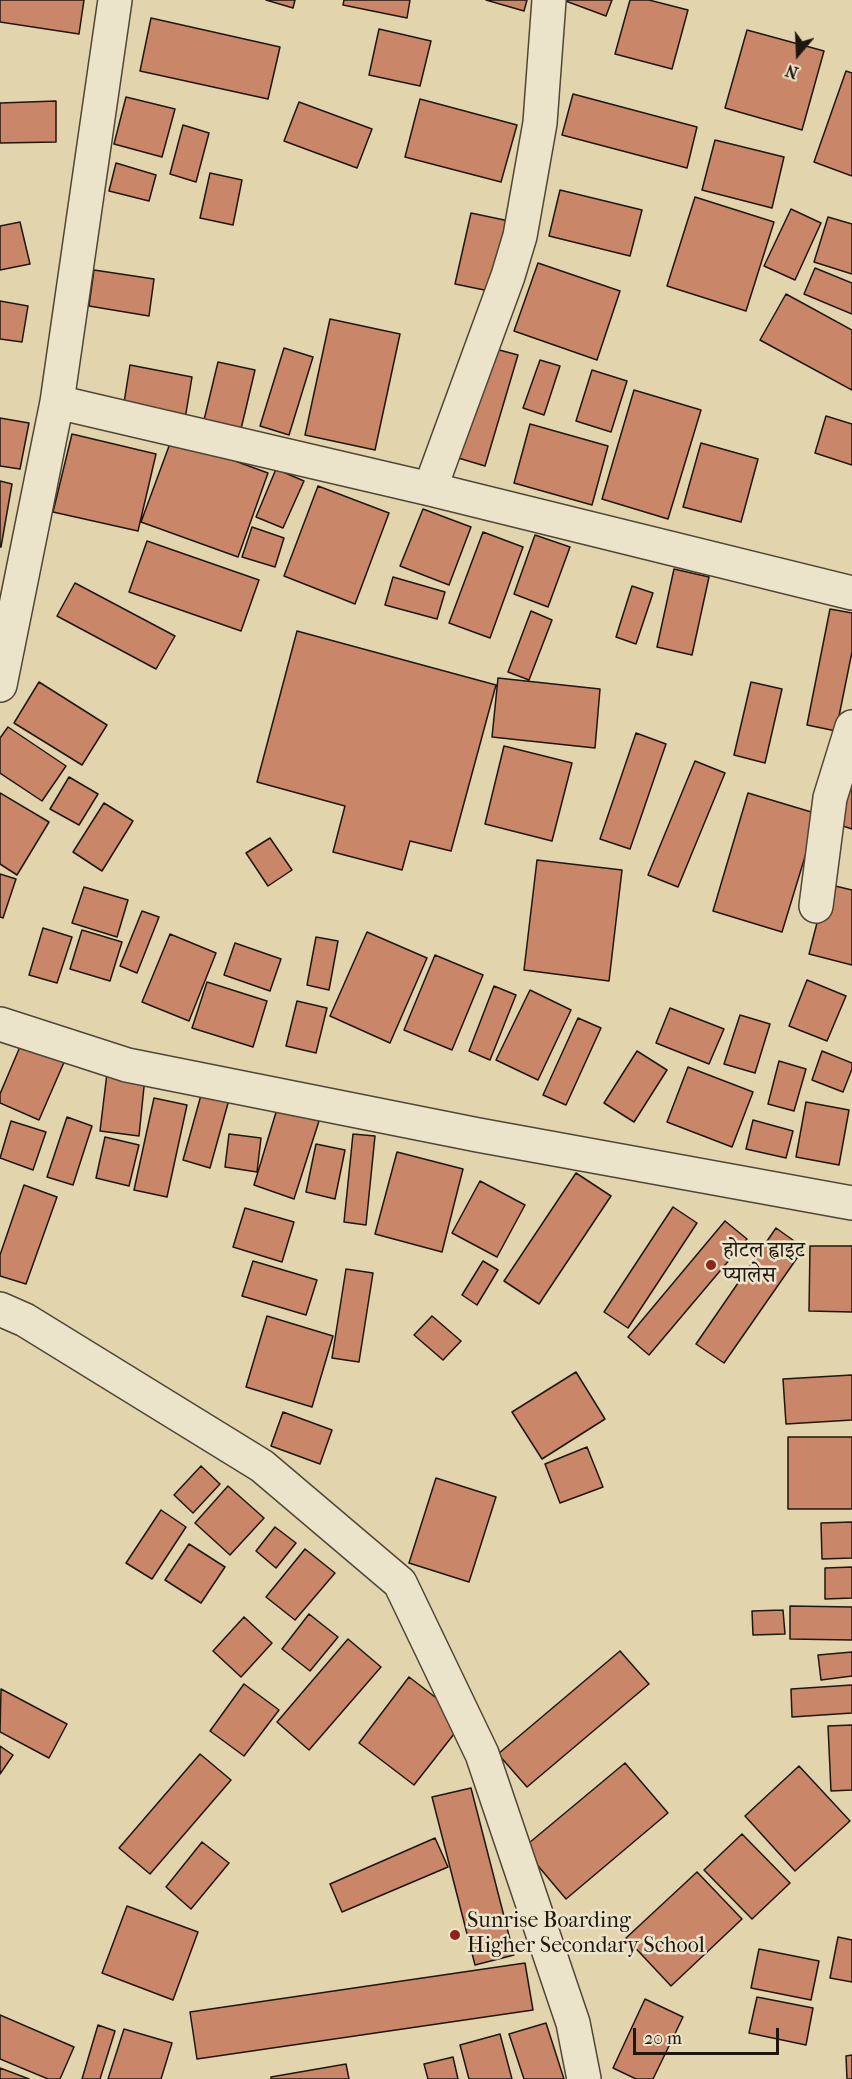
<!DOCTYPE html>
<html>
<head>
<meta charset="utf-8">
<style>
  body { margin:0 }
  #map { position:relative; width:852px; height:2079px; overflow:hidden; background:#e2d5ae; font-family:"IM FELL French Canon",serif }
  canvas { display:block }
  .north { position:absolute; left:768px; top:24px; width:60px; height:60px; -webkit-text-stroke:4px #ece4ca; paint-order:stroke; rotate:199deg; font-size:16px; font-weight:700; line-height:24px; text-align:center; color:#1f170e }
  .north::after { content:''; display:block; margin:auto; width:21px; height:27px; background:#1f170e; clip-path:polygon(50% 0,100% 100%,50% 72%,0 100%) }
  .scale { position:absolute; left:633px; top:2028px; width:146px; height:27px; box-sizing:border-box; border:3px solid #1f170e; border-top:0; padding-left:8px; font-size:18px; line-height:21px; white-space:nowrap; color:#1f170e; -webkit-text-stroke:4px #ece4ca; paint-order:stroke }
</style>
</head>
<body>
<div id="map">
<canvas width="852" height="2079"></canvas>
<div class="north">N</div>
<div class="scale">20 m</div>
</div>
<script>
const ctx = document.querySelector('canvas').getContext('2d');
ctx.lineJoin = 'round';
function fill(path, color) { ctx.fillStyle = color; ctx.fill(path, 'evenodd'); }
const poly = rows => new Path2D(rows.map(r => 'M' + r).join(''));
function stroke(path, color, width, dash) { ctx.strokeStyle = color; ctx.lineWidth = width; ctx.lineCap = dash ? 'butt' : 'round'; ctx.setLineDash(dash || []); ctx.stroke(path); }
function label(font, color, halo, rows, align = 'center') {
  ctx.font = font + ' "IM FELL French Canon","Noto Serif Devanagari",serif'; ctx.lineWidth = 5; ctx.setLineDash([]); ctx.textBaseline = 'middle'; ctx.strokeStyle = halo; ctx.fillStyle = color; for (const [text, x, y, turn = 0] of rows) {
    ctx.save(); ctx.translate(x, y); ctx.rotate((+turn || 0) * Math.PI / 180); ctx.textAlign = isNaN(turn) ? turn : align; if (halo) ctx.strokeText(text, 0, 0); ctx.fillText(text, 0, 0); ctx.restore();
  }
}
const building = poly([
  [0,0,84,0,79,34,0,22,0,0],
  [266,0,295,0,293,8,266,0],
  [344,0,410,0,407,18,343,5,344,0],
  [486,0,527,0,524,11,486,0],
  [563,0,612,0,606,16,563,0],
  [630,0,649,0,688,10,672,69,615,54,630,0],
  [151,18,280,47,268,99,140,71,151,18],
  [379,29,431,41,420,86,369,75,379,29],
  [747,30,824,51,802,130,725,108,747,30],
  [846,71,852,73,852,176,814,162,846,71],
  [573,94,697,127,687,168,562,135,573,94],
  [126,97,175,109,162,157,114,144,126,97],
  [420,99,517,125,501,182,405,157,420,99],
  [56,101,56,142,0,143,0,103,56,101],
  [299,102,372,129,357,168,284,141,299,102],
  [183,125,209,133,196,182,170,174,183,125],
  [715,140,784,157,772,208,702,190,715,140],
  [116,163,156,175,149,201,109,191,116,163],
  [210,173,242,180,233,225,200,218,210,173],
  [560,190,642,210,630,256,549,236,560,190],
  [695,197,774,222,746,311,667,286,695,197],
  [791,209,821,223,795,280,764,266,791,209],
  [471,213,509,221,494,292,455,284,471,213],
  [828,217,852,224,852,274,814,262,828,217],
  [20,222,30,264,0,270,0,226,20,222],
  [538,263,620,291,597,360,514,331,538,263],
  [815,268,852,283,852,314,804,294,815,268],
  [94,270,154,279,149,316,89,306,94,270],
  [786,294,852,330,852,390,760,340,786,294],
  [0,301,28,306,22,342,0,339,0,301],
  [330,319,400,334,375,450,305,435,330,319],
  [488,347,518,355,485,466,455,457,488,347],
  [284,348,313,357,289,435,260,426,284,348],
  [540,360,560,366,544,415,523,408,540,360],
  [218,362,255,370,241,429,204,420,218,362],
  [130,365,192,377,185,419,123,409,130,365],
  [592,370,627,381,611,432,576,421,592,370],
  [634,390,701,410,668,519,602,499,634,390],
  [826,416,852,424,852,465,815,453,826,416],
  [0,418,29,423,20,469,0,466,0,418],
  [530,424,608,446,592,505,514,483,530,424],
  [72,434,156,454,138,531,53,512,72,434],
  [172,438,268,473,238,557,141,522,172,438],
  [701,443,758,459,741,522,683,507,701,443],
  [276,469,304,481,283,528,256,517,276,469],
  [0,481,12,484,1,547,0,547,0,481],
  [318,486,389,513,355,604,284,576,318,486],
  [423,509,471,527,449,585,400,566,423,509],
  [252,527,284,538,275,567,242,557,252,527],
  [483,532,523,547,490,638,449,623,483,532],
  [535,535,570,547,548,607,514,594,535,535],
  [147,541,259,580,241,631,129,592,147,541],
  [674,569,709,577,692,655,657,647,674,569],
  [393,577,445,592,437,619,385,605,393,577],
  [75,583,175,636,156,669,57,616,75,583],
  [632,586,653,593,636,644,616,637,632,586],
  [830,609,852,613,852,652,836,731,807,725,830,609],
  [531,611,552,620,529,680,508,672,531,611],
  [297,631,496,685,451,851,410,841,402,870,333,852,345,806,257,782,297,631],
  [498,678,600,689,595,748,492,737,498,678],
  [39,682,107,725,82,765,14,723,39,682],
  [751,682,782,689,765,763,734,755,751,682],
  [8,727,66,766,42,801,0,773,0,738,8,727],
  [636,733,666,744,630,849,600,839,636,733],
  [504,746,572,763,552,841,485,824,504,746],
  [695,761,725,773,678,887,648,875,695,761],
  [852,762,852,829,834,823,852,762],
  [69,777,98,794,79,825,50,809,69,777],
  [0,793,49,822,17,875,0,864,0,793],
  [748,793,818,814,782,932,713,911,748,793],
  [104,803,133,821,102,871,73,852,104,803],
  [270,838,292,870,268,886,246,853,270,838],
  [537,860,622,870,609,981,524,970,537,860],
  [0,874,16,879,3,918,0,917,0,874],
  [827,884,852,890,852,965,809,954,827,884],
  [84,887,128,900,117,937,72,923,84,887],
  [142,911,159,917,137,973,120,966,142,911],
  [43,928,72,937,57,983,29,975,43,928],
  [82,930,122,942,110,981,70,969,82,930],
  [367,932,427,958,390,1043,330,1016,367,932],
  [170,934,216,953,189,1021,142,1002,170,934],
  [316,937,338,941,329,990,307,985,316,937],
  [235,943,281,959,270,991,224,975,235,943],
  [435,955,483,975,452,1050,404,1030,435,955],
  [807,980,846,996,827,1041,789,1026,807,980],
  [207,982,267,1001,253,1047,192,1028,207,982],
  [494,986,516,995,490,1060,469,1051,494,986],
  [530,990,571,1010,538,1080,496,1060,530,990],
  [297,1001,327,1008,316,1053,286,1046,297,1001],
  [670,1008,724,1029,709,1064,656,1043,670,1008],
  [740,1015,770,1024,755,1073,724,1064,740,1015],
  [578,1018,601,1028,566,1105,543,1095,578,1018],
  [22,1042,65,1060,39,1120,0,1103,0,1094,22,1042],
  [637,1051,667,1070,634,1122,604,1103,637,1051],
  [822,1051,852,1063,852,1069,843,1092,812,1080,822,1051],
  [779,1061,806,1069,794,1111,768,1104,779,1061],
  [688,1067,753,1092,732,1147,667,1122,688,1067],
  [107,1073,145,1077,139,1136,100,1131,107,1073],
  [203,1088,230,1096,210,1168,183,1160,203,1088],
  [154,1098,187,1105,167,1197,134,1190,154,1098],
  [806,1102,849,1110,839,1165,796,1157,806,1102],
  [277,1109,319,1121,294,1199,254,1185,277,1109],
  [67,1117,92,1126,73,1185,47,1177,67,1117],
  [753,1120,793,1131,786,1158,746,1149,753,1120],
  [11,1121,46,1132,33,1170,0,1158,11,1121],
  [229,1134,261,1138,257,1172,225,1167,229,1134],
  [353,1134,375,1136,366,1225,344,1222,353,1134],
  [105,1137,139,1145,129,1186,96,1178,105,1137],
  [316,1144,345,1150,335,1199,306,1192,316,1144],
  [397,1152,463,1169,442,1252,375,1234,397,1152],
  [576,1173,611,1196,539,1304,504,1281,576,1173],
  [480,1181,525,1205,497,1257,452,1233,480,1181],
  [24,1185,57,1197,26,1284,0,1276,0,1255,24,1185],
  [673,1207,697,1223,628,1328,604,1312,673,1207],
  [245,1208,294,1222,282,1262,233,1247,245,1208],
  [725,1221,747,1239,649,1355,628,1337,725,1221],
  [776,1228,804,1248,724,1363,696,1344,776,1228],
  [810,1246,852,1246,852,1312,809,1311,810,1246],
  [253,1261,317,1280,306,1315,242,1296,253,1261],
  [483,1261,498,1270,477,1305,462,1295,483,1261],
  [346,1269,373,1273,359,1362,332,1358,346,1269],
  [267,1316,333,1336,312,1407,246,1387,267,1316],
  [432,1316,461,1341,443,1360,414,1335,432,1316],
  [576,1372,605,1419,542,1459,512,1412,576,1372],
  [852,1375,852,1420,786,1424,783,1379,852,1375],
  [283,1412,332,1430,320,1464,271,1446,283,1412],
  [788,1437,852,1437,852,1509,788,1509,788,1437],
  [587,1447,603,1487,560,1503,545,1464,587,1447],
  [201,1466,220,1484,193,1513,174,1495,201,1466],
  [436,1478,496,1497,469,1582,409,1563,436,1478],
  [228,1486,264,1518,230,1555,195,1523,228,1486],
  [161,1510,186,1527,152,1579,126,1563,161,1510],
  [852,1522,852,1558,822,1559,821,1523,852,1522],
  [275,1527,296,1543,276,1568,256,1551,275,1527],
  [189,1544,225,1567,201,1603,165,1580,189,1544],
  [305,1549,335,1573,295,1620,266,1597,305,1549],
  [852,1567,852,1598,825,1599,825,1568,852,1567],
  [790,1606,852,1607,852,1640,790,1639,790,1606],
  [783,1610,785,1634,753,1635,752,1611,783,1610],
  [309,1614,338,1637,310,1671,282,1649,309,1614],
  [244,1617,272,1643,241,1677,213,1651,244,1617],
  [348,1639,381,1667,309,1750,277,1722,348,1639],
  [620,1651,649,1684,527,1787,498,1754,620,1651],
  [852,1652,852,1676,821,1680,818,1655,852,1652],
  [409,1677,465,1720,414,1785,359,1743,409,1677],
  [244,1684,279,1710,244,1756,210,1731,244,1684],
  [852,1685,852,1713,792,1717,791,1689,852,1685],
  [1,1689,67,1724,49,1758,0,1732,1,1689],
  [852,1725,852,1790,831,1791,828,1726,852,1725],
  [0,1746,13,1755,0,1774,0,1746],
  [200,1754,231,1780,150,1874,119,1848,200,1754],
  [625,1763,668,1813,566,1899,523,1848,625,1763],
  [799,1766,850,1821,795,1871,745,1816,799,1766],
  [471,1788,514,1955,475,1965,432,1797,471,1788],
  [742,1834,790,1883,752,1919,704,1870,742,1834],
  [435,1838,448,1867,342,1912,330,1884,435,1838],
  [202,1842,229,1863,191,1909,166,1887,202,1842],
  [697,1872,742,1919,671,1986,626,1938,697,1872],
  [127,1906,198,1932,173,2000,102,1973,127,1906],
  [838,1937,852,1940,852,1982,830,1978,838,1937],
  [759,1949,819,1961,811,2000,751,1988,759,1949],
  [525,1963,533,2010,197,2059,190,2012,525,1963],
  [757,1997,813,2008,806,2045,749,2033,757,1997],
  [645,1999,683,2017,653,2079,636,2079,613,2068,645,1999],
  [0,2015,74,2047,60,2079,48,2079,0,2059,0,2015],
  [546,2023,564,2079,524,2079,509,2034,546,2023],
  [98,2025,115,2031,100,2079,82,2079,98,2025],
  [124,2029,172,2043,161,2079,108,2079,124,2029],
  [500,2034,512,2079,469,2079,460,2045,500,2034],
  [852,2055,852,2079,847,2079,846,2056,852,2055],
  [453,2057,458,2079,428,2079,424,2064,453,2057],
  [346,2064,349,2079,271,2079,271,2077,346,2064],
  [0,2068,29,2079,0,2079,0,2068]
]);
const minor = poly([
  [57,402,430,489,852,593],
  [430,489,508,276,520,236,540,123,549,0],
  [0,685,57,402,115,0],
  [816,906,830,798,852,727],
  [0,1024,127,1065,478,1135,852,1203],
  [0,1309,25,1320,262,1466,400,1583,482,1754,573,2023,584,2079]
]);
const markers = [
  [711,1265,6,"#8f2418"],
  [455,1935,6,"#8f2418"]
];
const poiNames = [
  ["होटल ह्वाइट",723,1252],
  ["प्यालेस",723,1277],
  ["Sunrise Boarding",467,1922],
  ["Higher Secondary School",467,1947]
];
fill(building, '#ca8668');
stroke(building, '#1f170e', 1.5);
stroke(minor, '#504636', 36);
stroke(minor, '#ece4ca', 33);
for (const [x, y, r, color] of markers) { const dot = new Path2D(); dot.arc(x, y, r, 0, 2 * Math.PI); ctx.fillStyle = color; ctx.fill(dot); stroke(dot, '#ece4ca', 2); }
label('22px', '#1f170e', '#ece4ca', poiNames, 'left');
</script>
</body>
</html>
